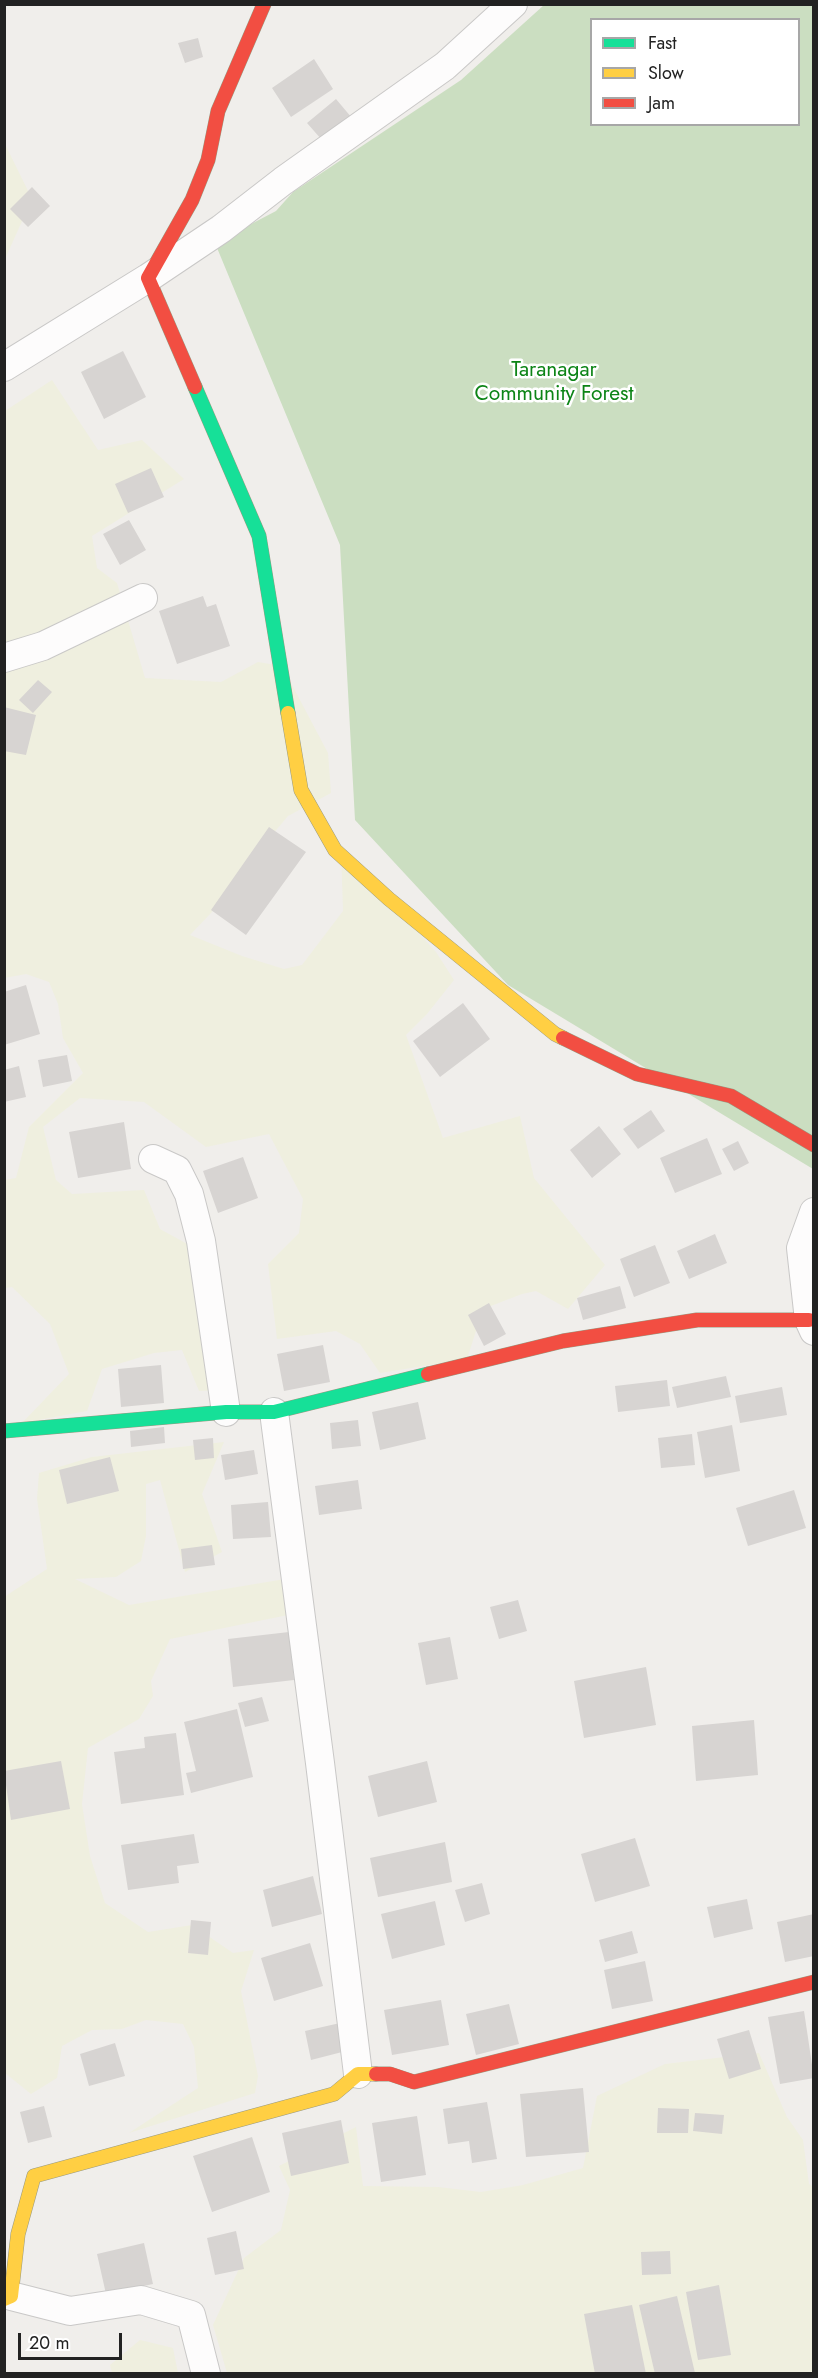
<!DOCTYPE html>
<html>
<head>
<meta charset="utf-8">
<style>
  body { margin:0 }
  #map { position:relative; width:818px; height:2378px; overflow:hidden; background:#f0eeeb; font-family:Jost,sans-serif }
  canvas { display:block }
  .frame { position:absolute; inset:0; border:6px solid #222; pointer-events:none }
  .legend { position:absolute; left:590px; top:18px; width:210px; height:108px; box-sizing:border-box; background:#fff; border:2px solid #a7a7a7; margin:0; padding:8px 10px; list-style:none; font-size:18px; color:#222 }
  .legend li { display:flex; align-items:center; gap:12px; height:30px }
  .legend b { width:30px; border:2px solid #a7a7a7 }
  .scale { position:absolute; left:18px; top:2333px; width:104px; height:27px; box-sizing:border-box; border:3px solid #222; border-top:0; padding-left:8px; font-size:18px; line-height:21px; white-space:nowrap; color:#222; -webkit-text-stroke:4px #fff; paint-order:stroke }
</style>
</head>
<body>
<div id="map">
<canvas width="818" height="2378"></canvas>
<div class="frame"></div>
<ul class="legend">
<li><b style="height:8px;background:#16e098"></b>Fast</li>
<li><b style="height:8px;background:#ffcf43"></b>Slow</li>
<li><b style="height:8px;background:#f24e42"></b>Jam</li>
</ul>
<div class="scale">20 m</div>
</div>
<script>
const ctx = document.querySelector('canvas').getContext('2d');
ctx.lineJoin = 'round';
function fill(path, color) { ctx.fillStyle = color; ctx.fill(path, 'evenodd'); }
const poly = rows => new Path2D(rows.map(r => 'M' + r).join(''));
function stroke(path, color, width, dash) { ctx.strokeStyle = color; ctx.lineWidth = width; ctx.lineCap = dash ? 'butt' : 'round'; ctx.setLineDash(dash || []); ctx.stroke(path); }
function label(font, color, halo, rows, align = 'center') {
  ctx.font = font + ' Jost,sans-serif'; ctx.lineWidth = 5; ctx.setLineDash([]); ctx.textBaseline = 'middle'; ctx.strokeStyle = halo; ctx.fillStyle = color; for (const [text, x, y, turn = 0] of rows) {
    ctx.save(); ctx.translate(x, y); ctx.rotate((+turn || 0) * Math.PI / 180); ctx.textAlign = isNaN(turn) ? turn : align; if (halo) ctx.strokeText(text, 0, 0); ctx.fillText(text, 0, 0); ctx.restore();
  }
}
const farmland = poly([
  [5,144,32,199,5,259],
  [52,380,98,450,142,440,184,479,92,536,97,568,117,583,145,678,221,682,258,662,282,666,328,753,331,793,288,816,261,848,233,890,190,935,242,956,284,969,302,965,343,911,341,849,436,952,454,980,427,1014,406,1035,443,1138,520,1116,534,1178,605,1265,568,1309,536,1291,522,1294,483,1309,467,1359,380,1373,360,1344,336,1331,277,1339,268,1264,299,1233,303,1199,269,1134,206,1147,144,1102,80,1098,43,1127,56,1180,72,1194,144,1190,160,1229,191,1246,221,1390,199,1391,182,1350,154,1353,102,1369,87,1411,22,1423,69,1374,50,1324,12,1287,5,1288,5,1180,16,1178,29,1127,83,1073,63,1038,58,1004,49,982,26,974,4,978,5,411],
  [224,1442,202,1494,222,1552,185,1572,160,1480,146,1484,146,1536,141,1561,116,1577,75,1579,129,1605,285,1579,293,1614,170,1639,151,1681,153,1696,139,1719,88,1748,82,1804,90,1856,105,1903,148,1932,192,1925,233,1953,254,1950,241,1991,258,2076,255,2093,129,2133,198,2088,194,2047,183,2024,146,2020,122,2029,92,2030,62,2046,57,2078,31,2094,5,2073,4,1597,47,1569,37,1499,39,1473,92,1457],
  [759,2053,787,2117,803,2140,809,2184,814,2188,813,2373,227,2373,213,2325,244,2258,281,2230,290,2190,279,2166,356,2127,363,2186,438,2187,481,2192,523,2185,583,2168,597,2096,665,2064],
  [140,2340,173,2348,178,2373,112,2373,110,2365]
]);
const forest = poly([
  [544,5,813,5,813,1169,508,985,355,820,340,545,215,243,276,211,293,192,461,80],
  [592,20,798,20,798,124,592,124]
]);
const building = poly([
  [198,38,203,57,185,63,178,43],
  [314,59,333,89,291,117,272,88],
  [336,99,357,124,329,148,307,123],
  [32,187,50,206,28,227,10,209],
  [123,351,146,397,104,419,81,372],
  [151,468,164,497,128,513,115,484],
  [129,520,146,550,120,565,103,534],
  [203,596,207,607,216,604,230,646,177,664,159,611],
  [38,680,52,692,33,713,19,700],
  [4,707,36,715,26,755,4,751],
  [269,827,306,852,246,935,211,910],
  [26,985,40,1034,4,1045,4,992],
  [463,1003,490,1039,440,1077,413,1041],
  [67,1055,72,1081,43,1087,38,1060],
  [19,1066,26,1097,4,1102,4,1070],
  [651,1110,665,1131,638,1149,623,1129],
  [124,1122,131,1169,78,1178,69,1132],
  [599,1126,621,1154,592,1178,570,1150],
  [707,1138,722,1174,675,1193,660,1158],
  [738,1141,749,1163,734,1171,722,1149],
  [243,1157,258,1198,218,1213,203,1171],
  [715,1234,727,1263,689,1279,677,1251],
  [655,1245,670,1283,634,1297,620,1259],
  [620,1286,626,1308,583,1320,577,1298],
  [489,1303,506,1334,484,1346,468,1315],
  [323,1345,330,1382,284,1391,277,1354],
  [161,1365,164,1403,121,1407,118,1369],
  [726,1376,731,1397,677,1408,672,1387],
  [667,1380,670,1406,618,1412,615,1386],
  [782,1387,787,1415,740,1423,735,1396],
  [418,1402,426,1439,380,1450,372,1412],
  [358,1420,361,1446,332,1449,330,1423],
  [732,1425,740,1471,705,1478,697,1432],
  [164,1427,165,1443,131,1447,130,1431],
  [692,1434,695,1465,661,1468,658,1438],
  [213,1438,214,1458,195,1460,193,1440],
  [254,1450,258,1474,225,1480,221,1455],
  [110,1457,119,1491,67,1504,59,1470],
  [358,1480,362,1509,319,1515,315,1486],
  [794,1490,806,1528,748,1546,736,1508],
  [268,1502,271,1537,233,1539,231,1505],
  [212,1545,215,1565,183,1569,181,1549],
  [518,1600,527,1631,499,1639,490,1607],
  [289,1632,294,1680,233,1687,228,1639],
  [450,1637,458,1679,426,1685,418,1643],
  [646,1667,656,1725,584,1738,574,1681],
  [262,1697,269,1721,245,1727,238,1703],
  [237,1709,253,1777,191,1793,186,1773,196,1771,184,1722],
  [754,1720,758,1775,696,1781,692,1726],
  [176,1733,184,1795,121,1804,114,1752,145,1748,144,1737],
  [61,1761,70,1809,11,1820,4,1771],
  [427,1761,437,1802,378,1817,368,1776],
  [194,1834,199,1863,177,1866,179,1883,128,1890,121,1845],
  [635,1838,650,1886,595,1902,581,1854],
  [445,1842,452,1882,378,1897,370,1858],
  [313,1876,322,1914,272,1927,263,1890],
  [482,1883,490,1914,465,1922,455,1890],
  [747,1899,753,1929,714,1938,707,1907],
  [435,1901,445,1945,392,1959,381,1914],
  [814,1914,814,1956,785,1962,777,1922],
  [191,1920,211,1922,208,1955,188,1953],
  [632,1931,638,1953,605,1962,599,1940],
  [310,1943,323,1986,274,2001,261,1958],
  [645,1961,653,2001,612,2009,604,1970],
  [441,2000,449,2045,392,2055,384,2010],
  [509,2004,519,2044,476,2055,466,2014],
  [804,2011,814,2078,780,2084,768,2017],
  [340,2023,346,2051,311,2060,305,2031],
  [749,2030,761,2069,729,2079,717,2039],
  [115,2043,125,2076,89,2086,80,2054],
  [583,2088,589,2152,526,2157,520,2094],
  [487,2102,497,2159,472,2163,469,2141,448,2144,443,2109],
  [44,2106,52,2137,28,2143,20,2112],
  [658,2108,689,2109,688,2133,657,2133],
  [695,2113,724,2115,722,2134,693,2131],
  [417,2116,426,2175,381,2182,372,2123],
  [341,2120,349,2163,291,2176,282,2133],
  [252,2137,270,2192,212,2212,193,2156],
  [236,2231,244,2269,215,2275,207,2238],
  [144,2243,153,2284,106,2294,97,2254],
  [670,2251,671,2274,642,2275,641,2252],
  [719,2285,731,2355,698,2360,686,2292],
  [677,2296,695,2373,655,2374,639,2305],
  [632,2305,646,2374,595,2374,584,2314]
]);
const street = poly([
  [4,367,148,278,221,229,283,181,445,66,513,4],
  [4,658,43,646,143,598],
  [153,1159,177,1170,189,1194,201,1241,226,1412],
  [814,1212,801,1248,809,1320,814,1331],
  [274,1412,320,1763,358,2074],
  [11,2296,70,2311,141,2300,191,2315,206,2374]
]);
const fast = poly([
  [195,387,259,536,288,713],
  [4,1431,226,1412,274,1412,428,1374]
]);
const slow = poly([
  [288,713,301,790,335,850,389,899,555,1034,563,1038],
  [4,2299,11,2296,18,2234,34,2176,334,2094,358,2074,376,2074]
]);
const jam = poly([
  [195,387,148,278,192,200,208,160,218,111,264,4],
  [563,1038,637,1074,731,1096,814,1145],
  [428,1374,563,1341,697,1320,809,1320],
  [376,2074,390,2074,414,2082,814,1982]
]);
const parkNames = [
  ["Taranagar",554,371],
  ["Community Forest",554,395]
];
fill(farmland, '#efefdf');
fill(forest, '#cbdec1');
fill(building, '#d7d4d2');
stroke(street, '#c9c8c7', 30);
stroke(fast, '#999a82', 15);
stroke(slow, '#999a82', 15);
stroke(jam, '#999a82', 15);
stroke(street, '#fdfcfc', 28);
stroke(fast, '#16e098', 14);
stroke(slow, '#ffcf43', 14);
stroke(jam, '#f24e42', 14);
label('21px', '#0c8416', '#fff', parkNames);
</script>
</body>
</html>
